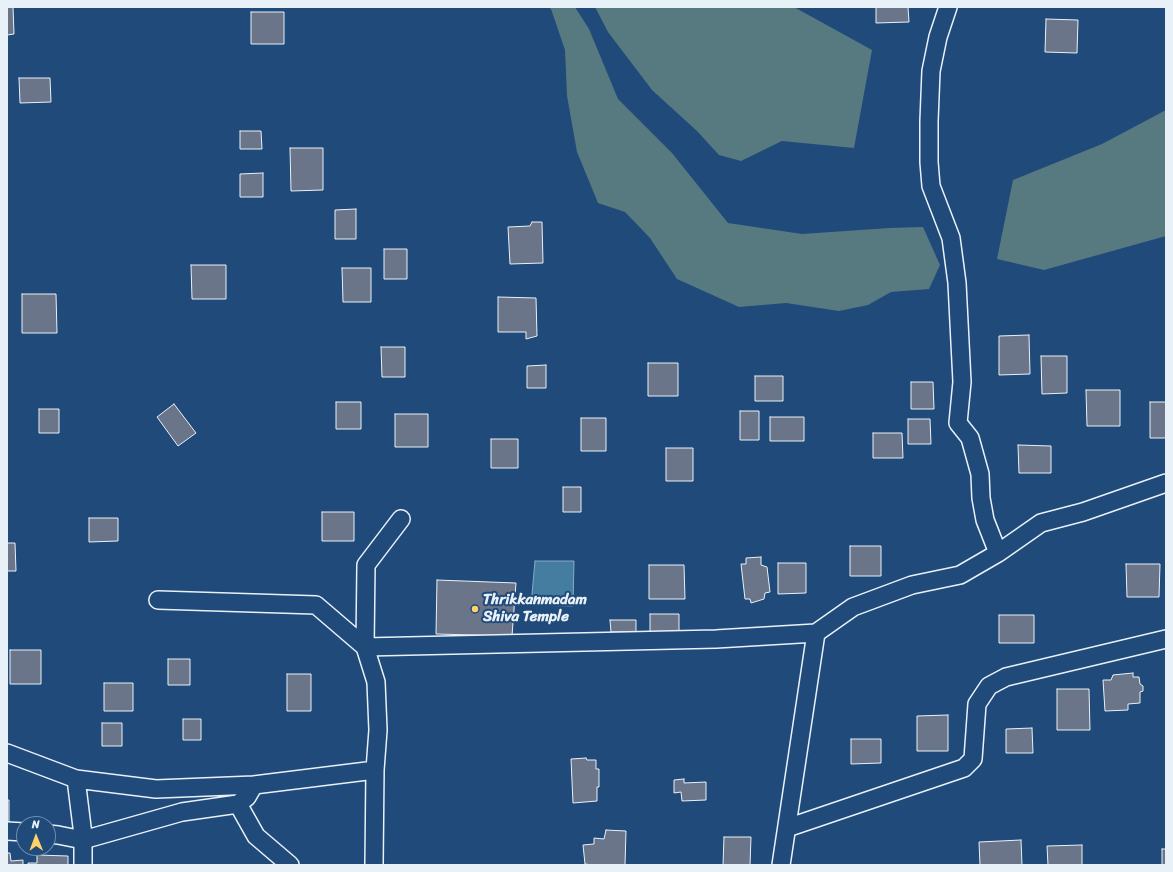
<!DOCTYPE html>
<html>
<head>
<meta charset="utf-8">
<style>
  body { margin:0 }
  #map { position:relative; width:1173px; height:872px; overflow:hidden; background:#1f4a7a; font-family:Sriracha,sans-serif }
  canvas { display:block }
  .frame { position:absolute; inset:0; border:8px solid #e8f1f8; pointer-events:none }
  .north { position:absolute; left:16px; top:816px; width:40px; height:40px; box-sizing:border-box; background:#1f4a7a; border:1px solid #6f8dac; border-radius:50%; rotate:359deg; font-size:11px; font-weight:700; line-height:16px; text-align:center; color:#e8f1f8 }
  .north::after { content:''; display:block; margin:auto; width:14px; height:18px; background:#ffd166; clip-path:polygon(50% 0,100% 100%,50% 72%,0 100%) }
</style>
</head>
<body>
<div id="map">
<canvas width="1173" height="872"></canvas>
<div class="frame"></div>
<div class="north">N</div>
</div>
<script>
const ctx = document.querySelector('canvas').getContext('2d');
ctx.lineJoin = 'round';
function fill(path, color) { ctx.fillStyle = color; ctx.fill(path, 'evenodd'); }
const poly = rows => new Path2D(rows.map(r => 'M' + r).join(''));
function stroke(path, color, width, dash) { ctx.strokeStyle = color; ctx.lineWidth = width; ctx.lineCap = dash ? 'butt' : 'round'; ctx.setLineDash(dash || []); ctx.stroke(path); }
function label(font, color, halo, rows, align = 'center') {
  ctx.font = font + ' Sriracha,sans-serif'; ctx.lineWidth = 4; ctx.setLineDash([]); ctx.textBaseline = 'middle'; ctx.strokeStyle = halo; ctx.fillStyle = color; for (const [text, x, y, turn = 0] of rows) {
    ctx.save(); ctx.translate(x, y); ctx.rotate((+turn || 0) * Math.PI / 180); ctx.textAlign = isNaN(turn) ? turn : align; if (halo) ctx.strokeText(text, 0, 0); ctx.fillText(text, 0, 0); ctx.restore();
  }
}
const green = poly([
  [548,7,575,7,589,29,618,99,672,153,728,223,802,234,889,228,923,227,940,265,929,289,891,292,868,305,839,311,786,303,739,307,677,279,650,238,625,212,598,203,577,152,567,96,565,50,551,9],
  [595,7,794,7,872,50,854,148,782,141,741,161,719,155,697,131,652,90,608,32],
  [1166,110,1166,236,1044,270,997,259,1013,180,1102,144]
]);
const water = poly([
  [535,561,574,561,573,606,531,605,535,561]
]);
const building = poly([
  [7,7,13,7,14,34,7,35,7,7],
  [876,7,908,7,909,22,876,23,876,7],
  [251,12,284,12,284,44,251,44,251,12],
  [1046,19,1078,20,1077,53,1045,52,1046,19],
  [19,78,50,78,51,102,20,103,19,78],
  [240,131,261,131,262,149,240,149,240,131],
  [290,148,323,148,323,190,291,191,290,148],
  [263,173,263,197,240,197,240,174,263,173],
  [356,209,356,239,335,239,335,210,356,209],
  [532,222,542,222,543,263,510,264,508,227,530,226,532,222],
  [384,249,407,249,407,279,384,279,384,249],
  [191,265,226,265,226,299,192,299,191,265],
  [342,268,371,268,371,302,343,302,342,268],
  [22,294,56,294,57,333,22,333,22,294],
  [498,297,536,298,537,336,526,339,526,332,498,332,498,297],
  [1029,335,1030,374,999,375,999,336,1029,335],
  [381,347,405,347,405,377,382,377,381,347],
  [1041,356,1067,356,1067,393,1042,394,1041,356],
  [648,363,678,363,678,396,648,396,648,363],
  [546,365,546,388,527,388,527,366,546,365],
  [755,376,783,376,783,401,755,401,755,376],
  [911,382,933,382,934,409,911,409,911,382],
  [1086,390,1120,390,1120,426,1087,426,1086,390],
  [336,402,361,402,361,429,336,429,336,402],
  [1150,402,1166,402,1166,438,1150,438,1150,402],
  [174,404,196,433,178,446,157,417,174,404],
  [39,409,59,409,59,433,39,433,39,409],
  [740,411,759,411,759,440,740,440,740,411],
  [395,414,428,414,428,447,395,447,395,414],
  [770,417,804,417,804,441,770,441,770,417],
  [581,418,606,418,606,451,581,451,581,418],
  [908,419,930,419,931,444,908,444,908,419],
  [873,433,902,433,903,458,873,458,873,433],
  [491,439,518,439,518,468,491,468,491,439],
  [1018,445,1051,446,1051,473,1019,473,1018,445],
  [666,448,693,448,693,481,666,481,666,448],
  [563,487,581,487,581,512,563,512,563,487],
  [322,512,354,512,354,541,322,541,322,512],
  [89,518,118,518,118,541,89,542,89,518],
  [7,543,15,543,16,571,7,571,7,543],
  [850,546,881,546,881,576,850,576,850,546],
  [761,557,761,565,767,567,770,592,765,593,764,599,751,603,750,599,745,599,741,564,746,564,746,558,761,557],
  [778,563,806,563,806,593,778,594,778,563],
  [1126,564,1160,564,1159,597,1127,597,1126,564],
  [649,565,684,565,685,599,649,599,649,565],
  [437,580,516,583,512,636,436,634,437,580],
  [650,614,679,614,679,632,650,632,650,614],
  [999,615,1034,615,1034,643,999,643,999,615],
  [610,620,636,620,636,632,611,632,610,620],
  [10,650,41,650,41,684,10,684,10,650],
  [168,659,190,659,190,685,168,685,168,659],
  [1133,673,1133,677,1139,677,1140,684,1143,686,1143,691,1140,692,1140,703,1128,704,1128,710,1105,711,1103,680,1111,680,1113,675,1133,673],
  [287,674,311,674,311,711,287,711,287,674],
  [104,683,133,683,133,711,104,711,104,683],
  [1057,689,1089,689,1090,730,1057,730,1057,689],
  [948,715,948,751,917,751,917,716,948,715],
  [183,719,201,719,201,740,183,740,183,719],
  [102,723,122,723,122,746,102,746,102,723],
  [1032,728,1033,753,1006,753,1006,729,1032,728],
  [851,739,881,739,881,763,851,764,851,739],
  [586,758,587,760,596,760,596,769,599,769,599,787,597,787,597,801,573,803,571,759,586,758],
  [684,779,684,783,706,782,706,800,682,801,681,792,674,793,674,780,684,779],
  [7,800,9,800,9,822,7,822,7,800],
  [606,830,626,831,625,865,593,865,585,864,583,845,594,844,594,838,604,839,606,830],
  [724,837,751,837,750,865,723,865,724,837],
  [1021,840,1022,865,980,865,979,842,1021,840],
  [1082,845,1082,865,1048,865,1047,846,1082,845],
  [1162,849,1166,849,1166,865,1162,865,1162,849],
  [7,853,10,853,11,861,23,860,23,865,7,865,7,853],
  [37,855,68,856,68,865,28,865,28,863,37,863,37,855]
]);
const minor = poly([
  [948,7,938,37,931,71,929,121,929,162,931,186,951,238,957,283,962,382,958,423,970,438,980,474,981,498,985,520,998,553,1041,523,1083,512,1166,483],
  [158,600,316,605,365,647,716,639,816,633],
  [7,753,76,779,156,789,254,785,247,797,238,804,256,836,290,865],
  [76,779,83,835,83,865],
  [254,785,375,770,378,730,376,682,365,647,366,565,401,519],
  [787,828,964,768,973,759,977,704,989,686,1006,677,1166,639],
  [7,831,24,832],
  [48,834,58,835,83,840,182,812,238,804],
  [374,865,375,770],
  [781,865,816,633,853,607,912,585,960,575,998,553]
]);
const markers = [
  [475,609,4,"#ffd166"]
];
const poiNames = [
  ["Thrikkanmadam",483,600],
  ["Shiva Temple",483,617]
];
fill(green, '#567a80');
fill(water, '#457da0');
stroke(water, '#86abc3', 1);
fill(building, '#6b758a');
stroke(building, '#e8f1f8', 1);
stroke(minor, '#e8f1f8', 20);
stroke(minor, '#1f4a7a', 17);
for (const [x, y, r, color] of markers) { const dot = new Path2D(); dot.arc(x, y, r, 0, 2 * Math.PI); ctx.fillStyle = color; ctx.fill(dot); stroke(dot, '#1f4a7a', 1.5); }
label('bold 15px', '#e8f1f8', '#1f4a7a', poiNames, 'left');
</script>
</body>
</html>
